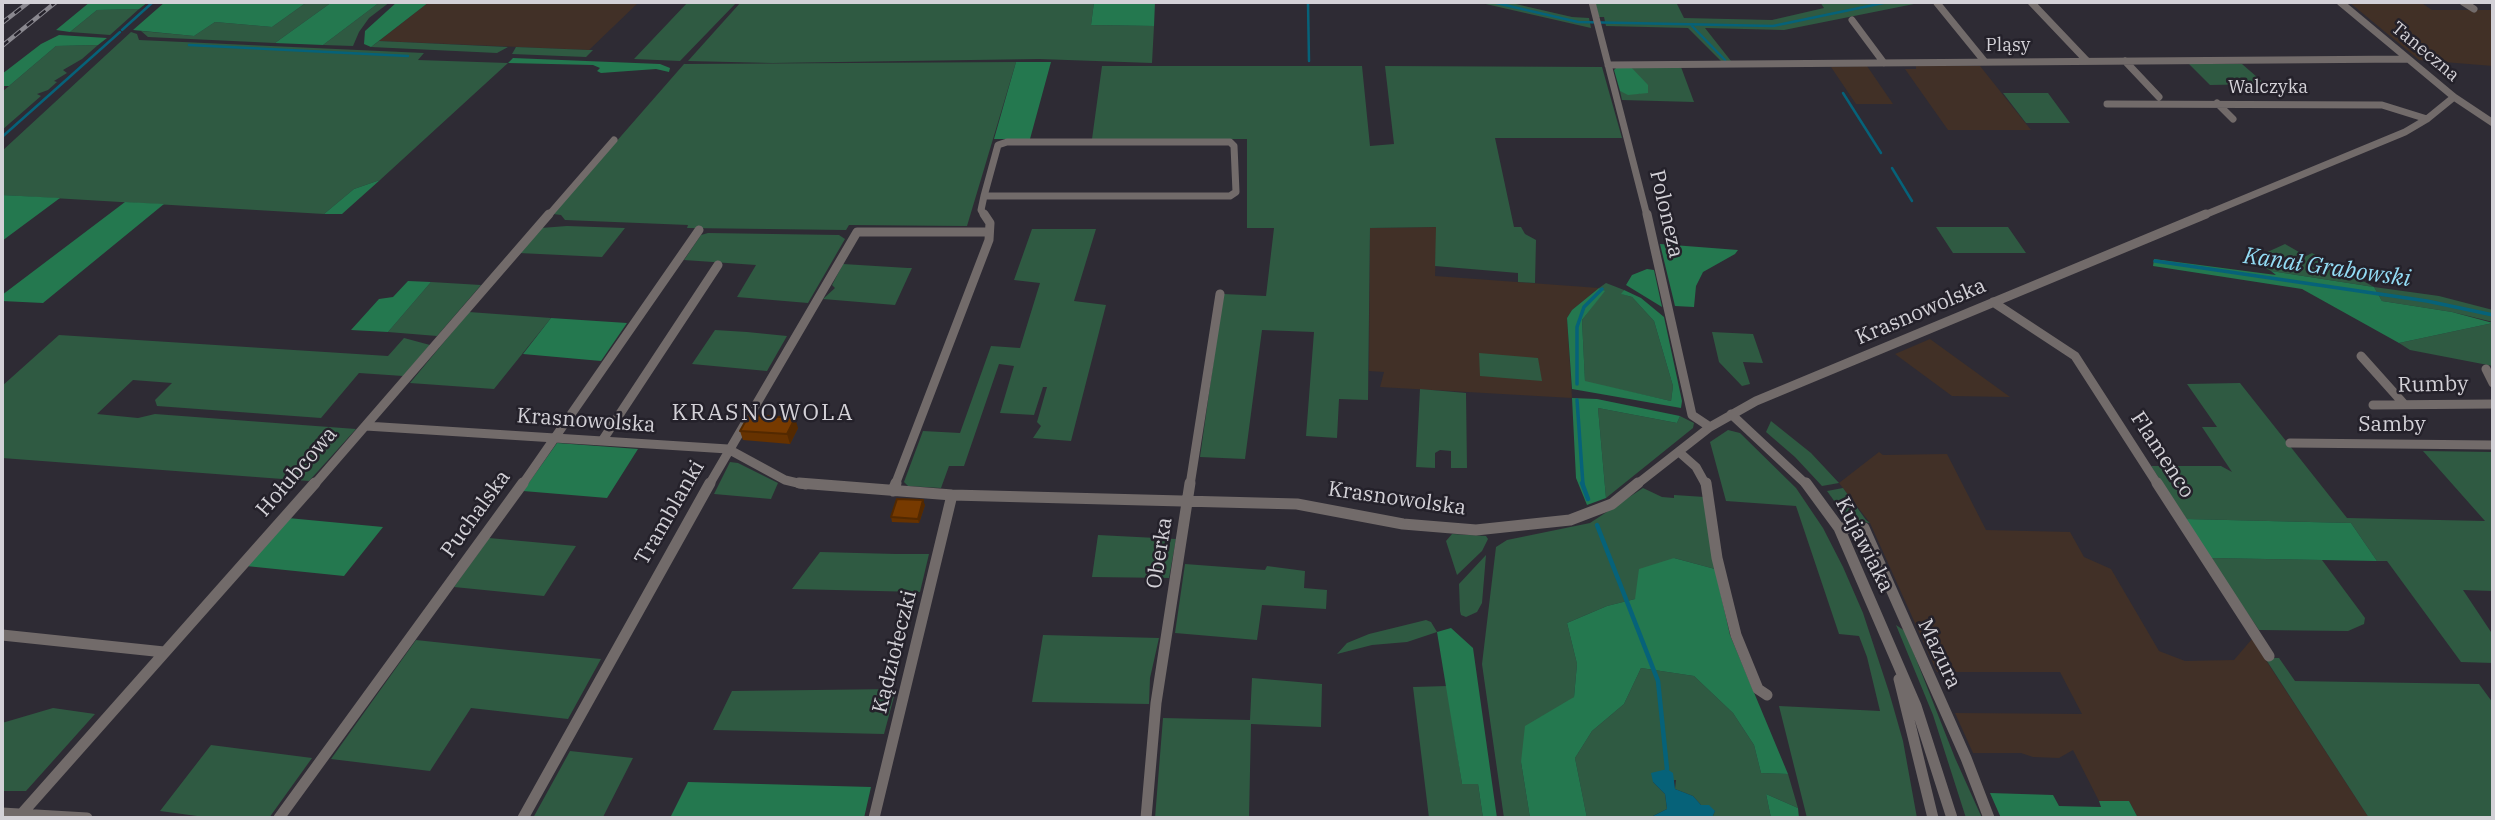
<!DOCTYPE html>
<html>
<head>
<meta charset="utf-8">
<style>
  body { margin:0 }
  #map { position:relative; width:2495px; height:820px; overflow:hidden; background:#2e2b34; font-family:"IBM Plex Serif",serif }
  canvas { display:block }
  .frame { position:absolute; inset:0; border:4px solid #d3d1d7; pointer-events:none }
</style>
</head>
<body>
<div id="map">
<canvas width="2495" height="820"></canvas>
<div class="frame"></div>
</div>
<script>
const ctx = document.querySelector('canvas').getContext('2d');
ctx.lineJoin = 'round';
function fill(path, color) { ctx.fillStyle = color; ctx.fill(path, 'evenodd'); }
const poly = rows => new Path2D(rows.map(r => 'M' + r).join(''));
function stroke(path, color, width, dash) { ctx.strokeStyle = color; ctx.lineWidth = width; ctx.lineCap = dash ? 'butt' : 'round'; ctx.setLineDash(dash || []); ctx.stroke(path); }
function label(font, color, halo, rows, align = 'center') {
  ctx.font = font + ' "IBM Plex Serif",serif'; ctx.lineWidth = 5; ctx.setLineDash([]); ctx.textBaseline = 'middle'; ctx.strokeStyle = halo; ctx.fillStyle = color; for (const [text, x, y, turn = 0] of rows) {
    ctx.save(); ctx.translate(x, y); ctx.rotate((+turn || 0) * Math.PI / 180); ctx.textAlign = isNaN(turn) ? turn : align; if (halo) ctx.strokeText(text, 0, 0); ctx.fillText(text, 0, 0); ctx.restore();
  }
}
const industrial = poly([
  [429,2,639,2,589,50,379,41],
  [1916,66,1980,66,2031,130,1948,130,1905,69,1916,69],
  [1437,227,1435,276,1599,288,1572,310,1567,318,1572,398,1380,387,1384,372,1369,371,1370,228],
  [1879,452,1883,455,1947,454,1986,530,2070,532,2084,557,2111,569,2159,651,2185,661,2234,660,2252,639,2369,818,2138,818,2129,801,2099,801,2073,750,2059,758,2033,757,2021,753,1973,753,1955,713,2082,714,2060,672,1937,672,1870,523,1839,483]
]);
const education = poly([
  [2349,2,2420,2,2432,10,2493,10,2493,66,2419,60],
  [1867,66,1893,104,1856,104,1831,67],
  [1930,339,1988,381,2010,397,1952,396,1895,354]
]);
const green = poly([
  [307,2,332,2,275,43,148,37,141,31,194,36,215,22,272,27],
  [380,2,390,2,369,18,359,32,353,46,323,45],
  [688,2,737,2,680,61,634,59],
  [741,2,1094,2,1091,25,1154,26,1152,63,1039,59,772,63,688,61],
  [1477,2,1507,2,1572,17,1589,18,1591,28],
  [1595,2,1676,2,1684,18,1772,20,1824,8,1820,2,1924,2,1784,30,1705,28,1731,61,1721,61,1688,28,1606,26,1604,17,1599,17],
  [139,9,110,35,70,32,97,10],
  [131,32,137,34,139,40,424,53,418,60,508,63,380,180,354,189,324,214,2,195,2,151],
  [379,41,508,47,497,53,371,47],
  [98,45,82,59,63,70,67,73,54,81,57,82,48,90,37,94,41,96,2,130,2,92,56,46],
  [516,47,589,50,593,50,586,57,512,54],
  [1016,62,967,226,849,225,846,230,687,228,688,225,565,220,561,215,553,214,684,64],
  [2189,64,2242,64,2265,84,2210,85],
  [1102,66,1362,66,1370,146,1394,144,1385,66,1602,67,1622,138,1495,138,1514,227,1521,227,1525,234,1536,240,1535,283,1518,282,1518,273,1435,266,1436,227,1370,228,1368,400,1339,399,1337,438,1306,436,1314,332,1262,330,1245,459,1200,457,1223,294,1266,296,1274,228,1247,228,1247,139,1092,139],
  [1630,66,1681,67,1694,102,1622,100,1620,91,1640,94],
  [2003,93,2048,93,2070,123,2026,123],
  [567,226,625,228,602,257,519,253,541,228],
  [1936,227,2008,227,2026,253,1953,253],
  [1032,229,1096,229,1074,301,1106,305,1071,441,1033,438,1041,426,1037,422,1047,387,1043,387,1034,415,1000,413,1014,366,999,364,964,466,949,466,941,488,908,486,904,482,923,431,960,433,991,346,1020,348,1040,283,1014,280],
  [708,233,839,235,845,239,808,303,737,297,756,265,684,260,701,235],
  [2285,244,2306,256,2312,253,2374,287,2439,296,2493,310,2493,322,2452,312,2382,301,2374,287,2271,271,2250,260],
  [843,264,908,268,912,268,895,305,823,299,835,288,832,285],
  [431,282,481,285,437,336,388,332],
  [1606,283,1624,290,1622,294,1632,297,1654,321,1673,386,1671,401,1585,382,1582,320,1604,291,1599,288],
  [469,312,551,318,494,389,410,383],
  [2493,323,2493,366,2410,350,2399,343],
  [715,330,747,332,787,336,767,371,692,364],
  [1712,332,1753,334,1763,363,1743,362,1750,384,1742,386,1719,362],
  [59,335,388,356,404,338,430,345,403,376,359,373,321,418,157,406,155,400,172,383,133,380,97,414,138,418,155,414,356,429,309,481,2,458,2,386],
  [1479,353,1538,358,1542,381,1480,376],
  [2240,383,2347,518,2485,521,2423,451,2493,452,2493,591,2463,590,2493,635,2493,663,2461,662,2387,561,2377,561,2351,523,2186,519,2151,466,2221,466,2232,472,2202,427,2217,427,2187,384],
  [1420,389,1466,393,1467,468,1451,468,1451,451,1440,450,1435,453,1435,468,1416,467],
  [1598,408,1677,423,1680,416,1694,423,1693,428,1606,498],
  [1771,421,1811,453,1839,483,1822,486,1795,457,1766,432],
  [1728,430,1740,433,1796,488,1823,528,1843,567,1863,613,1889,692,1903,741,1917,818,1807,818,1779,706,1880,711,1867,657,1859,636,1839,634,1796,506,1726,501,1710,442],
  [730,462,738,463,778,483,771,499,714,494],
  [1643,488,1662,497,1674,498,1674,495,1705,497,1715,569,1674,558,1635,599,1607,606,1567,623,1577,664,1574,697,1521,762,1530,818,1504,818,1482,664,1496,547,1507,540,1590,523],
  [1843,488,1866,520,1870,523,1848,520,1827,491],
  [1452,534,1486,536,1488,539,1482,551,1457,575,1446,541],
  [1098,535,1176,539,1169,578,1092,577],
  [489,538,576,546,544,596,454,587],
  [820,552,896,554,929,554,920,592,792,589],
  [1486,555,1482,603,1477,612,1466,617,1461,615,1460,611,1459,584],
  [2210,558,2322,560,2365,618,2364,624,2348,631,2259,630],
  [1185,564,1265,570,1267,566,1305,571,1304,588,1327,590,1326,609,1262,605,1257,640,1175,633],
  [1426,620,1431,622,1437,632,1407,642,1372,645,1337,654,1347,643,1369,634],
  [1896,625,1905,631,1955,758,1982,818,1966,818,1933,715],
  [1043,635,1159,638,1150,678,1149,704,1032,702],
  [416,640,509,650,601,659,568,719,471,708,430,771,331,759],
  [2265,658,2279,658,2295,681,2479,684,2493,703,2493,818,2369,818],
  [1641,668,1694,676,1733,713,1754,745,1761,773,1788,774,1798,808,1766,794,1771,818,1712,818,1715,811,1701,805,1693,796,1675,789,1676,780,1653,782,1665,794,1667,809,1649,818,1587,818,1575,758,1592,731,1624,704],
  [1252,678,1322,684,1321,727,1251,724,1249,818,1155,818,1163,718,1250,720],
  [1447,686,1462,784,1478,784,1483,818,1429,818,1413,687],
  [896,689,884,734,713,730,732,691],
  [53,708,95,714,26,791,2,791,2,723],
  [211,745,312,758,269,818,212,818,160,811],
  [570,751,633,758,603,817,605,818,533,818]
]);
const forest = poly([
  [90,2,148,2,139,9,97,10,70,32,56,30],
  [165,2,307,2,272,27,215,22,194,36,133,30],
  [332,2,380,2,323,45,275,43],
  [397,2,429,2,371,47,364,44,365,31],
  [1094,2,1155,2,1154,26,1091,25],
  [59,35,107,38,98,45,56,46,9,86,2,86,2,74,41,44],
  [513,58,660,64,670,68,669,72,656,69,601,73,597,71,600,68,593,65,508,63],
  [1016,62,1051,62,1030,139,994,139],
  [1618,66,1630,66,1648,85,1648,93,1628,95,1620,91,1614,70],
  [380,180,342,214,324,214,354,189],
  [2,195,60,198,2,241],
  [125,202,164,204,43,303,2,301,2,295],
  [1660,244,1738,250,1735,254,1703,272,1696,286,1694,307,1675,306],
  [2154,259,2276,275,2271,271,2374,287,2382,301,2452,312,2493,323,2399,343,2302,289,2153,266],
  [1647,269,1654,270,1662,307,1626,285,1632,275],
  [408,281,431,282,388,332,351,330,379,299,393,297],
  [1599,288,1605,291,1582,320,1585,381,1671,401,1673,386,1654,321,1632,297,1621,294,1624,290,1641,298,1664,317,1682,401,1681,408,1572,389,1567,318,1572,310],
  [551,318,627,323,601,361,523,354],
  [1572,398,1597,399,1680,416,1677,423,1598,408,1606,498,1587,505,1576,478],
  [557,443,638,449,607,498,523,491],
  [288,518,383,527,344,576,246,566],
  [2186,519,2351,523,2377,561,2210,558],
  [1674,558,1715,569,1730,635,1788,774,1761,773,1754,745,1733,713,1694,676,1641,668,1624,704,1592,731,1575,758,1587,818,1530,818,1521,762,1525,726,1574,697,1577,664,1567,623,1607,606,1635,599,1639,569],
  [1451,628,1473,648,1497,818,1483,818,1478,784,1462,784,1437,632],
  [688,782,871,787,864,818,670,818],
  [1990,793,2053,795,2059,806,2101,807,2099,801,2129,801,2138,818,2001,818],
  [1766,794,1798,808,1799,818,1771,818]
]);
const water = poly([
  [1667,769,1673,773,1675,789,1693,796,1701,805,1709,805,1715,811,1712,818,1649,818,1667,809,1665,794,1653,782,1651,773]
]);
const streamFar2 = poly([
  [1308,2,1309,61],
  [1492,2,1578,22,1773,26,1888,2],
  [1692,26,1725,60],
  [122,30,153,2],
  [189,45,408,56],
  [1843,93,1881,153],
  [2,137,120,32],
  [1892,168,1912,201]
]);
const streamFar1 = poly([
  [2155,261,2427,301,2493,315],
  [1577,384,1577,327,1584,307,1602,289],
  [1577,400,1583,485]
]);
const stream = poly([
  [1582,483,1588,499],
  [1597,525,1658,681,1667,769]
]);
const streetFar2 = poly([
  [1592,2,1647,216],
  [2031,2,2087,61],
  [2340,2,2454,97,2493,123],
  [2463,2,2474,9],
  [1937,3,1985,62],
  [1852,20,1884,63],
  [2125,61,2159,97],
  [1608,65,2408,59],
  [2217,103,2233,119],
  [2107,104,2382,105,2427,119],
  [1007,142,1230,142,1234,146,1236,192,1230,196,984,196,998,145,1007,142],
  [984,196,981,210,985,216],
  [548,216,614,140],
  [2202,216,2405,132,2427,119,2454,97]
]);
const streetFar1 = poly([
  [1647,214,1692,415,1710,427],
  [1993,302,2075,356,2158,485],
  [2361,356,2404,404],
  [2486,369,2493,383],
  [2373,405,2493,404],
  [1731,414,1807,485],
  [366,426,728,449,785,480,806,485],
  [602,441,718,265],
  [2290,443,2493,445],
  [1679,452,1696,467,1706,485],
  [314,485,549,214],
  [522,485,699,230],
  [709,485,857,232,989,232],
  [895,485,989,240,990,223,984,214],
  [1190,485,1220,294],
  [1636,485,1710,427,1756,401,2206,214]
]);
const street = poly([
  [799,483,952,495,1297,504,1403,524,1476,530,1570,520,1612,504,1638,483],
  [1706,483,1717,558,1736,635,1758,689,1767,695],
  [1806,483,1839,528,1916,706,1952,818],
  [2157,483,2269,656],
  [893,491,896,483],
  [1839,528,1864,528,1966,758,1989,818],
  [2,635,164,652],
  [1899,679,1933,818],
  [2,813,87,818],
  [18,818,315,483],
  [279,818,523,483],
  [523,818,710,483],
  [874,818,952,495],
  [1146,818,1156,703,1190,483]
]);
const rail = poly([
  [2,23,29,2],
  [2,46,56,2]
]);
const wall = poly([
  [798,428,790,444,743,440,740,431],
  [925,505,919,523,892,522,891,517]
]);
const shadedWall = poly([
  [795,418,798,428,790,444,787,434],
  [923,500,925,505,919,523,918,519]
]);
const building = poly([
  [749,415,795,418,787,434,740,431,749,415],
  [897,499,923,500,918,519,891,517,897,499]
]);
const farStreetnames = [
  ["Pląsy",2008,46],
  ["Taneczna",2425,52,40],
  ["Walczyka",2268,88]
];
const streetNames = [
  ["Poloneza",1666,214,77],
  ["Krasnowolska",1921,312,-23],
  ["Rumby",2433,385,-1],
  ["Krasnowolska",586,421,4],
  ["Samby",2392,425],
  ["Flamenco",2162,455,57],
  ["Hołubcowa",297,472,-49],
  ["Krasnowolska",1397,499,8],
  ["Tramblanki",670,513,-60],
  ["Puchalska",476,514,-54],
  ["Kujawiaka",1864,545,63],
  ["Oberka",1160,553,-81],
  ["Kądziołeczki",895,652,-76],
  ["Mazura",1939,654,65]
];
const waterNames = [
  ["Kanał Grabowski",2327,268,8]
];
const neighbourhoodNames = [
  ["KRASNOWOLA",763,413]
];
fill(industrial, '#413027');
fill(education, '#413026');
fill(green, '#2f5a42');
fill(forest, '#24784f');
fill(water, '#066279');
stroke(streamFar2, '#066279', 2.5);
stroke(streamFar1, '#066279', 3.5);
stroke(stream, '#066279', 4.5);
stroke(streetFar2, '#726b6a', 7);
stroke(streetFar1, '#726b6a', 9);
stroke(street, '#726b6a', 11);
stroke(rail, '#8a888f', 4.5);
stroke(rail, '#24212a', 2.5, [8]);
fill(wall, '#663200');
fill(shadedWall, '#532900');
fill(building, '#773a00');
stroke(building, '#532900', 2);
label('18px', '#d3d1d7', '#24212a', farStreetnames);
label('21px', '#d3d1d7', '#24212a', streetNames);
label('italic 23px', '#93dcf5', '#24212a', waterNames);
ctx.letterSpacing = '2px';
label('23px', '#d3d1d7', '#24212a', neighbourhoodNames);
ctx.letterSpacing = '0px';
</script>
</body>
</html>
